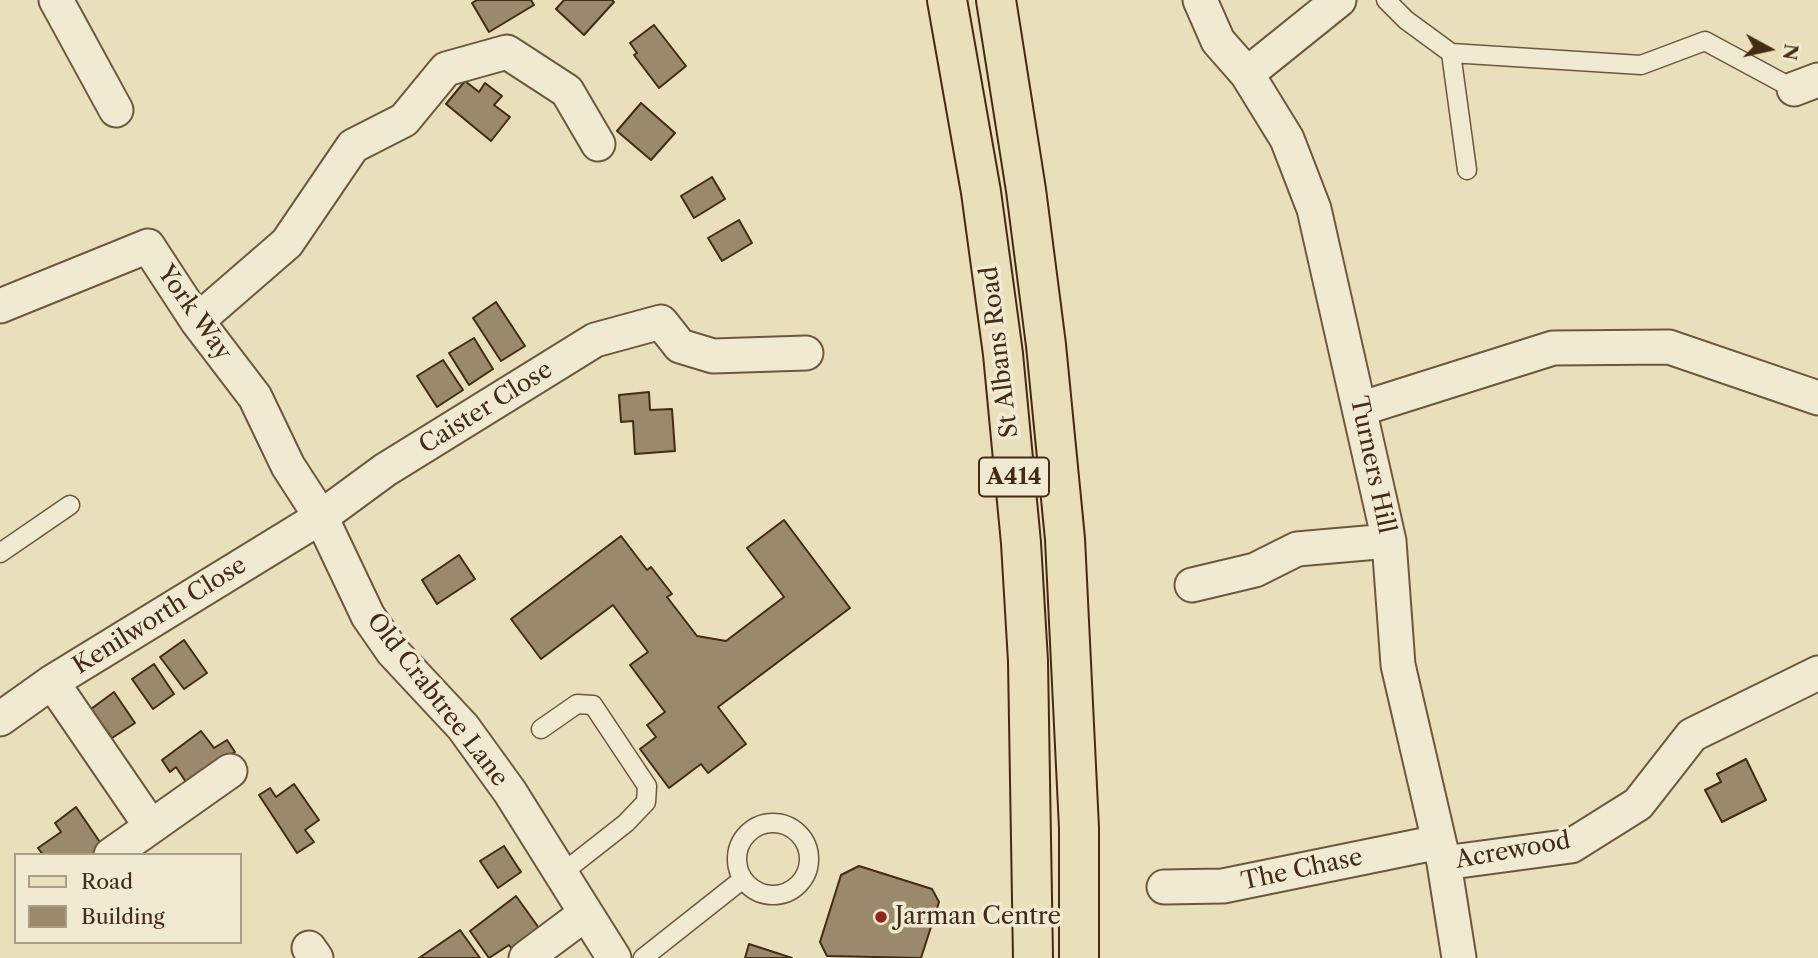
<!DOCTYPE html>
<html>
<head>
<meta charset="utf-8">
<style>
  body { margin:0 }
  #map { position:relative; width:1818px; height:958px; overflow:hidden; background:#e9dfba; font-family:"Libre Caslon Text",serif }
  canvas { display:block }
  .legend { position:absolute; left:14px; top:853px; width:228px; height:91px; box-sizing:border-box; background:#f1ead2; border:2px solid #ac9e86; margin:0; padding:9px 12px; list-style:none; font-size:21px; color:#442b13 }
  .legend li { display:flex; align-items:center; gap:14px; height:35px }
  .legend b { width:35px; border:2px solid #ac9e86 }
  .north { position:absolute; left:1734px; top:14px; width:70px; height:70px; -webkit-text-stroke:5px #f1ead2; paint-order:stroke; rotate:98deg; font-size:19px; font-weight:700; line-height:28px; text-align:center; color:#442b13 }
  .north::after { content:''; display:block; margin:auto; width:24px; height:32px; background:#442b13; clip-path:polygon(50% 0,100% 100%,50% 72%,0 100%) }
</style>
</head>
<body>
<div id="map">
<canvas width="1818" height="958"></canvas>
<ul class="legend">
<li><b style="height:9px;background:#e9dfba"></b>Road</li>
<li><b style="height:19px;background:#9a896a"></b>Building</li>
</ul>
<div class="north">N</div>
</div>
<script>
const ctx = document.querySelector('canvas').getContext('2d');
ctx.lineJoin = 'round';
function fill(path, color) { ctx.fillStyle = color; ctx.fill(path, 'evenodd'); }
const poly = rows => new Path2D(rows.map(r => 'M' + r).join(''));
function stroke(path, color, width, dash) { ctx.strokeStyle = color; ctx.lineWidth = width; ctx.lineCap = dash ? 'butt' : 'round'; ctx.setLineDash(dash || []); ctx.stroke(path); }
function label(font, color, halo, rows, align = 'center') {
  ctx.font = font + ' "Libre Caslon Text",serif'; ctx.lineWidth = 7; ctx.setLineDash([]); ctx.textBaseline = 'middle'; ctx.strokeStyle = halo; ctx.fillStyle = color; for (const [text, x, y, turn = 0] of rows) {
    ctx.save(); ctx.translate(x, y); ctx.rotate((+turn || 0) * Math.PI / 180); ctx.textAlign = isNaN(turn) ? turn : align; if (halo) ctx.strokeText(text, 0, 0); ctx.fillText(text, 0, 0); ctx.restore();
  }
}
const building = poly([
  [477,0,531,0,534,5,489,32,472,3,477,0],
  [564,0,612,0,614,2,584,35,556,9,564,0],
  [654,25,686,66,659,88,634,55,637,53,630,43,654,25],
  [465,81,479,92,485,83,502,96,494,105,510,117,491,141,446,104,465,81],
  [641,103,675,133,651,160,617,131,641,103],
  [712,177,725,199,694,218,681,196,712,177],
  [739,220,752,243,722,261,708,238,739,220],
  [496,302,525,346,501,361,473,318,496,302],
  [474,338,493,369,469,385,449,353,474,338],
  [443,360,463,390,437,407,417,376,443,360],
  [649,392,650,410,672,409,675,451,635,454,633,421,621,422,619,395,649,392],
  [784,520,850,608,718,707,746,744,708,773,701,764,669,788,640,749,656,737,647,725,665,712,630,665,648,652,613,605,541,659,511,619,621,536,647,570,651,567,672,594,667,597,697,636,726,641,784,597,747,548,784,520],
  [459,555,475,579,437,604,422,580,459,555],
  [184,640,207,673,184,689,160,657,184,640],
  [154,664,174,694,153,709,132,679,154,664],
  [114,692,135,723,112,738,91,709,114,692],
  [201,731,214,748,227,740,235,752,188,785,176,767,170,772,162,760,201,731],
  [1746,759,1766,800,1722,822,1705,790,1721,782,1717,774,1746,759],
  [294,784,319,820,305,830,314,842,297,853,259,795,270,788,276,797,294,784],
  [76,807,106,851,101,855,43,855,38,848,61,832,55,823,76,807],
  [504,846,521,872,498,888,480,861,504,846],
  [859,866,932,889,939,902,921,958,827,956,820,942,841,875,859,866],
  [516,896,544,935,516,955,509,945,489,958,470,931,516,896],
  [460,930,480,958,419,958,460,930],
  [749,944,792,958,745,958,749,944]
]);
const service = poly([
  [1386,0,1406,20,1451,53],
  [1467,170,1451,53,1641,65,1705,41,1794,89],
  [0,553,70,505],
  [541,729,577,704,593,705,647,786,646,802,626,823,561,874],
  '737 859a36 36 0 1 1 72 0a36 36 0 1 1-72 0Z',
  [643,958,743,879]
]);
const minor = poly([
  [56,0,116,110],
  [1200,0,1218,41,1247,74,1287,139,1314,209,1389,541,1398,665,1444,863,1459,958],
  [1247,74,1339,0],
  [1794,89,1818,80],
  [0,306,148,246,197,321,255,397,288,466,321,517,368,616,393,652,463,727,510,792,614,958],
  [197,321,287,243,353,146,404,120,446,69,507,52,567,91,598,144],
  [1360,409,1553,348,1669,347,1818,398],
  [1192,585,1255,570,1297,549,1389,541],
  [52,682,150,825],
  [0,719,52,682,321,517,385,470,595,340,661,322,680,346,713,356,806,353],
  [111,855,230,771],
  [1444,863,1571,846,1638,804,1692,735,1818,673],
  [1164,887,1223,886,1439,842],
  [309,948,316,958],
  [526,958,585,914]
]);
const primary = poly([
  [947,0,981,192,1003,354,1021,543,1028,661,1033,958],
  [996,0,1026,190,1046,345,1065,539,1079,828,1079,958]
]);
const markers = [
  [881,917,7,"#8f2418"]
];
const shields = [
  [1014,477,70]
];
const shieldNames = [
  ["A414",1014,477]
];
const streetNames = [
  ["York Way",194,313,55],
  ["St Albans Road",1000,352,-97],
  ["Caister Close",486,408,-32],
  ["Turners Hill",1372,465,78],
  ["Kenilworth Close",160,616,-32],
  ["Old Crabtree Lane",437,700,52],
  ["Acrewood",1513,851,-10],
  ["The Chase",1302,870,-12]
];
const poiNames = [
  ["Jarman Centre",895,917]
];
fill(building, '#9a896a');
stroke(building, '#442b13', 2);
stroke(service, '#6d583d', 21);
stroke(minor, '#6d583d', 37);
stroke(primary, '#442b13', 42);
stroke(service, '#f1ead2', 18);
stroke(minor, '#f1ead2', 33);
stroke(primary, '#e9dfba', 38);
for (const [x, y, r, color] of markers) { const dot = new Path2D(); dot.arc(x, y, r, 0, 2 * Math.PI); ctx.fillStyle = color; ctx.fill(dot); stroke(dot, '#f1ead2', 2.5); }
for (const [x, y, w] of shields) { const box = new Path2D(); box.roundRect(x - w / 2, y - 19.5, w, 39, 5); ctx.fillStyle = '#f1ead2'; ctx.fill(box); stroke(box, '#442b13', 2); }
label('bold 23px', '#442b13', null, shieldNames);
label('24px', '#442b13', '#f1ead2', streetNames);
label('24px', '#442b13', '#f1ead2', poiNames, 'left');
</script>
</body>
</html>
